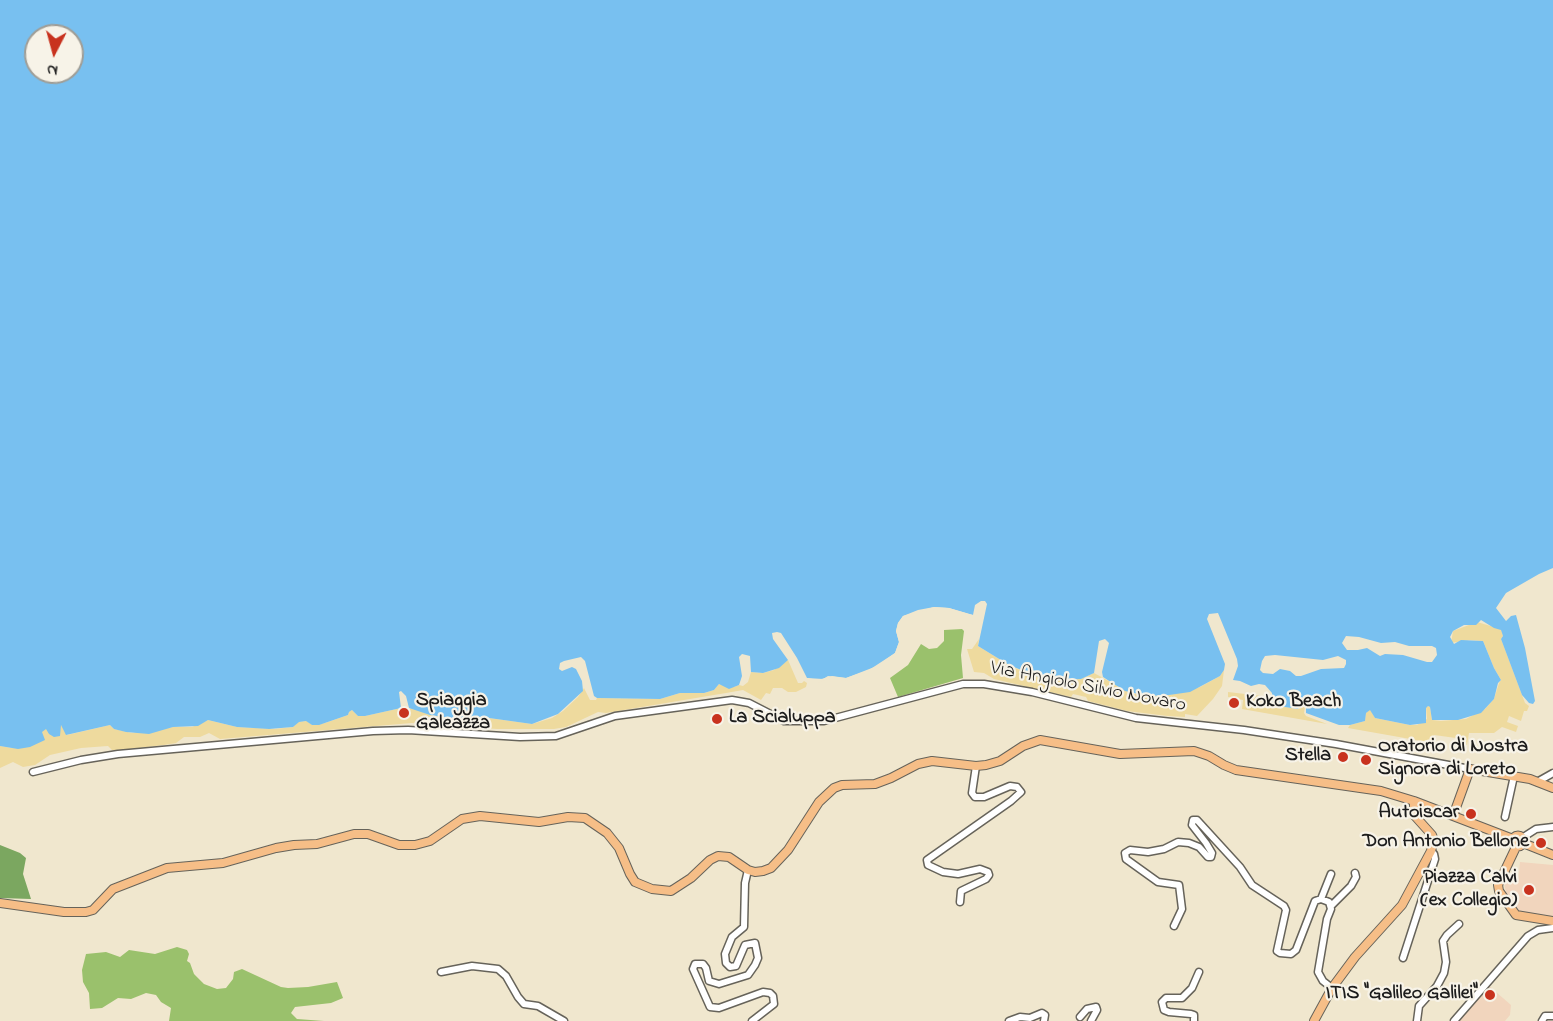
<!DOCTYPE html>
<html>
<head>
<meta charset="utf-8">
<style>
  body { margin:0 }
  #map { position:relative; width:1553px; height:1021px; overflow:hidden; background:#f0e7ce; font-family:"Indie Flower",sans-serif }
  canvas { display:block }
  .north { position:absolute; left:24px; top:24px; width:60px; height:60px; box-sizing:border-box; background:#f7f3e8; border:2px solid #9f9d96; border-radius:50%; rotate:186deg; font-size:16px; font-weight:700; line-height:24px; text-align:center; color:#1c1c1c }
  .north::after { content:''; display:block; margin:auto; width:21px; height:27px; background:#c8321e; clip-path:polygon(50% 0,100% 100%,50% 72%,0 100%) }
</style>
</head>
<body>
<div id="map">
<canvas width="1553" height="1021"></canvas>
<div class="north">N</div>
</div>
<script>
const ctx = document.querySelector('canvas').getContext('2d');
ctx.lineJoin = 'round';
function fill(path, color) { ctx.fillStyle = color; ctx.fill(path, 'evenodd'); }
const poly = rows => new Path2D(rows.map(r => 'M' + r).join(''));
function stroke(path, color, width, dash) { ctx.strokeStyle = color; ctx.lineWidth = width; ctx.lineCap = dash ? 'butt' : 'round'; ctx.setLineDash(dash || []); ctx.stroke(path); }
function label(font, color, halo, rows, align = 'center') {
  ctx.font = font + ' "Indie Flower",sans-serif'; ctx.lineWidth = 4.5; ctx.setLineDash([]); ctx.textBaseline = 'middle'; ctx.strokeStyle = halo; ctx.fillStyle = color; for (const [text, x, y, turn = 0] of rows) {
    ctx.save(); ctx.translate(x, y); ctx.rotate((+turn || 0) * Math.PI / 180); ctx.textAlign = isNaN(turn) ? turn : align; if (halo) ctx.strokeText(text, 0, 0); ctx.fillText(text, 0, 0); ctx.restore();
  }
}
const built = poly([
  [1520,862,1553,865,1553,917,1516,912,1506,893,1504,882,1518,883],
  [1488,985,1511,1005,1510,1015,1505,1021,1458,1021]
]);
const green = poly([
  [962,629,964,631,961,655,963,678,898,697,890,678,908,665,921,644,929,649,937,648,944,641,944,630],
  [177,947,187,950,189,954,187,961,190,963,194,974,204,984,217,989,226,988,233,979,234,972,242,969,281,987,288,988,308,987,337,982,343,998,331,1003,295,1007,291,1013,297,1019,324,1021,169,1021,171,1008,161,1002,156,995,146,993,131,999,118,998,102,1008,90,1009,89,993,83,982,82,970,86,954,106,952,120,957,129,950,155,954]
]);
const forest = poly([
  [0,845,20,853,26,858,23,874,31,899,0,898]
]);
const sand = poly([
  [1477,622,1501,629,1503,636,1501,639,1525,703,1529,706,1527,711,1524,711,1521,721,1509,716,1507,722,1518,726,1516,732,1502,727,1494,733,1469,733,1467,745,1456,743,1456,738,1434,735,1433,743,1348,728,1350,725,1365,721,1366,713,1370,709,1375,718,1410,725,1417,725,1427,719,1426,707,1428,706,1430,707,1432,720,1441,721,1466,719,1485,709,1494,699,1499,683,1501,680,1494,668,1483,641,1469,640,1451,643,1453,631],
  [979,639,978,646,1009,665,1029,674,1059,680,1081,679,1094,673,1131,693,1148,696,1169,695,1200,687,1220,676,1224,670,1222,686,1213,699,1197,716,1185,714,1185,717,1168,716,1127,711,1088,701,1086,697,1073,694,1071,697,994,679,984,673,974,672,967,649,972,649],
  [788,660,798,683,802,683,804,681,807,683,806,687,796,692,788,692,782,688,773,688,770,694,766,693,761,700,743,690,726,693,606,713,598,712,566,727,554,729,497,729,412,723,220,739,209,733,200,737,184,737,176,743,164,745,121,750,112,750,108,746,81,748,50,755,35,765,23,767,13,762,0,768,0,746,12,748,46,728,61,724,67,735,110,725,114,729,132,733,173,727,192,727,208,720,237,727,275,729,293,727,298,722,307,721,312,725,325,723,348,715,349,712,352,710,358,716,365,716,401,708,416,709,430,715,449,718,482,717,532,724,552,718,563,711,578,697,584,688,590,700,596,700,597,698,660,699,680,693,704,693,714,690,719,684,734,687,739,685,743,686,748,682,751,672,763,673,774,670],
  [1228,692,1271,697,1272,705,1298,709,1302,700,1306,700,1304,713,1306,716,1327,724,1242,709,1243,700,1228,697]
]);
const water = poly([
  [0,0,1553,0,1553,568,1539,574,1506,593,1496,608,1506,621,1511,616,1516,615,1525,648,1535,701,1533,704,1529,703,1522,695,1501,639,1503,636,1501,630,1494,628,1481,620,1476,625,1464,625,1453,631,1450,637,1454,644,1461,640,1483,641,1494,668,1501,680,1498,683,1494,699,1481,713,1458,720,1432,720,1430,707,1428,706,1426,708,1426,723,1410,725,1375,718,1370,710,1366,713,1365,721,1350,725,1339,725,1306,713,1306,700,1302,700,1298,709,1272,705,1272,693,1265,685,1259,684,1251,686,1240,681,1233,680,1238,666,1237,659,1218,613,1209,614,1207,619,1225,664,1224,670,1220,676,1190,692,1169,695,1148,696,1125,691,1103,677,1102,672,1109,643,1105,639,1099,641,1094,673,1081,679,1059,680,1041,678,1009,665,978,646,987,604,985,601,981,601,975,605,973,615,949,608,934,607,903,616,898,623,896,631,899,642,895,653,869,670,846,678,832,676,818,680,807,678,797,658,781,633,777,632,772,633,773,639,788,660,779,668,763,673,751,672,750,656,742,654,739,657,742,676,739,685,729,689,719,684,714,690,704,693,680,693,660,699,597,698,594,696,585,661,581,657,564,661,560,663,559,669,562,671,572,667,576,669,582,681,583,691,558,714,532,724,482,717,449,718,430,715,409,708,406,696,401,691,399,692,401,708,365,716,358,716,352,710,349,712,348,715,319,725,312,725,306,721,299,722,293,727,269,729,237,727,208,720,198,726,173,727,149,734,126,732,114,729,110,725,66,735,61,725,60,736,54,737,49,734,46,729,42,732,45,740,30,747,18,749,0,746],
  [36,36,72,36,72,72,36,72]
]);
const pier = poly([
  [934,607,949,608,969,614,973,615,973,618,941,610,919,612,905,619,900,624,899,631,902,643,898,654,879,668,847,681,828,679,818,683,805,680,807,678,823,679,828,676,846,678,877,666,895,653,899,642,896,631,898,623,903,616,918,610],
  [1346,636,1359,637,1381,643,1395,642,1409,646,1432,646,1436,648,1437,655,1432,662,1427,662,1403,655,1385,654,1380,656,1367,648,1358,650,1347,650,1342,643],
  [1275,655,1323,660,1338,656,1346,660,1346,664,1344,668,1321,669,1301,676,1296,676,1290,671,1280,669,1273,674,1263,673,1260,670,1262,661,1265,656]
]);
const minor = poly([
  [33,772,81,760,118,754,373,731,408,730,520,737,556,736,615,716,732,700,749,703,784,721,824,721,963,684,984,684,1032,692,1136,718,1244,730,1336,744,1470,769],
  [1537,782,1553,773],
  [1505,817,1514,776],
  [1522,838,1536,829,1553,827],
  [748,870,745,883,744,927,732,937,725,954,726,963,730,967,736,966,745,945,755,943,758,958,755,965,748,975,719,984,709,981,706,968,703,964,695,964,693,969,710,1007,719,1008,763,992,770,993,773,996,774,1004,752,1021],
  [1321,899,1331,874],
  [960,902,961,891,986,879,989,875,988,872,980,869,958,874,943,872,928,865,927,860,1011,801,1021,792,1017,787,1010,786,984,797,975,797,972,793,976,766],
  [1331,906,1351,886,1356,877,1355,873],
  [1174,926,1182,909,1179,885,1158,882,1126,859,1125,853,1130,850,1148,852,1164,849,1178,842,1189,843,1199,847,1208,857,1211,857,1212,853,1206,843,1192,825,1193,820,1197,820,1240,867,1252,885,1284,906,1286,910,1277,951,1280,953,1291,954,1296,950,1315,901,1321,899,1329,902,1331,909,1327,919,1318,972,1323,981,1332,988],
  [1403,958,1435,859,1434,854,1431,851],
  [441,972,472,966,498,969,506,976,518,997,524,1004,538,1006,564,1021],
  [1080,1017,1087,1009,1096,1007,1097,1010,1091,1021],
  [1009,1021,1020,1017,1030,1018,1042,1013,1045,1015,1044,1021],
  [1194,1021,1194,1015,1191,1014,1169,1012,1164,1010,1162,1002,1166,998,1182,998,1192,988,1199,972],
  [1417,1021,1419,1006,1437,986,1444,973,1446,962,1443,941,1447,935,1459,924],
  [1454,1021,1528,936,1538,930,1553,928],
  [1542,1021,1545,1016,1553,1016]
]);
const major = poly([
  [1453,816,1470,769,1530,779,1553,788],
  '1512.5 841a5.5 5.5 0 1 1 11 0a5.5 5.5 0 1 1-11 0Z',
  [1523,843,1553,855],
  [1516,847,1498,885,1499,891,1516,915,1553,921],
  [0,903,64,912,86,912,93,910,113,889,167,868,223,863,276,848,294,845,317,844,354,834,368,834,399,845,415,845,430,841,462,819,480,816,539,822,568,817,585,818,607,833,619,848,630,874,635,882,652,889,671,891,691,878,710,860,718,856,729,857,748,870,755,872,763,871,771,868,788,850,819,802,834,788,842,785,875,784,891,778,918,764,932,761,976,766,986,765,1000,761,1023,746,1040,740,1120,754,1194,751,1209,756,1224,765,1236,770,1381,791,1414,801,1513,839],
  [1314,1021,1332,988,1355,957,1402,905,1431,851,1434,840,1432,835,1414,815,1414,801]
]);
const markers = [
  [1234,703,6,"#c8321e"],
  [404,713,6,"#c8321e"],
  [717,719,6,"#c8321e"],
  [1343,757,6,"#c8321e"],
  [1366,760,6,"#c8321e"],
  [1471,814,6,"#c8321e"],
  [1541,843,6,"#c8321e"],
  [1529,890,6,"#c8321e"],
  [1490,995,6,"#c8321e"]
];
const streetNames = [
  ["Via Angiolo Silvio Novaro",1088,688,11]
];
const poiNames = [
  ["Spiaggia",416,702,"left"],
  ["Galeazza",416,725,"left"],
  ["Koko Beach",1246,703,"left"],
  ["La Scialuppa",729,719,"left"],
  ["Oratorio di Nostra",1378,748,"left"],
  ["Signora di Loreto",1378,771,"left"],
  ["Stella",1331,757],
  ["Autoiscar",1459,814],
  ["Don Antonio Bellone",1529,843],
  ["Piazza Calvi",1517,879],
  ["(ex Collegio)",1517,902],
  ["ITIS \"Galileo Galilei\"",1478,995]
];
fill(built, '#f1d5bd');
fill(green, '#9ac16c');
fill(forest, '#7ba760');
fill(sand, '#eeda9e');
fill(water, '#78c0f0');
fill(pier, '#f0e7ce');
stroke(minor, '#66635a', 9);
stroke(major, '#66635a', 10);
stroke(minor, '#fff', 6);
stroke(major, '#f6be87', 8);
for (const [x, y, r, color] of markers) { const dot = new Path2D(); dot.arc(x, y, r, 0, 2 * Math.PI); ctx.fillStyle = color; ctx.fill(dot); stroke(dot, '#f7f3e8', 2); }
label('20px', '#1c1c1c', '#f7f3e8', streetNames);
label('bold 20px', '#1c1c1c', '#f7f3e8', poiNames, 'right');
</script>
</body>
</html>
